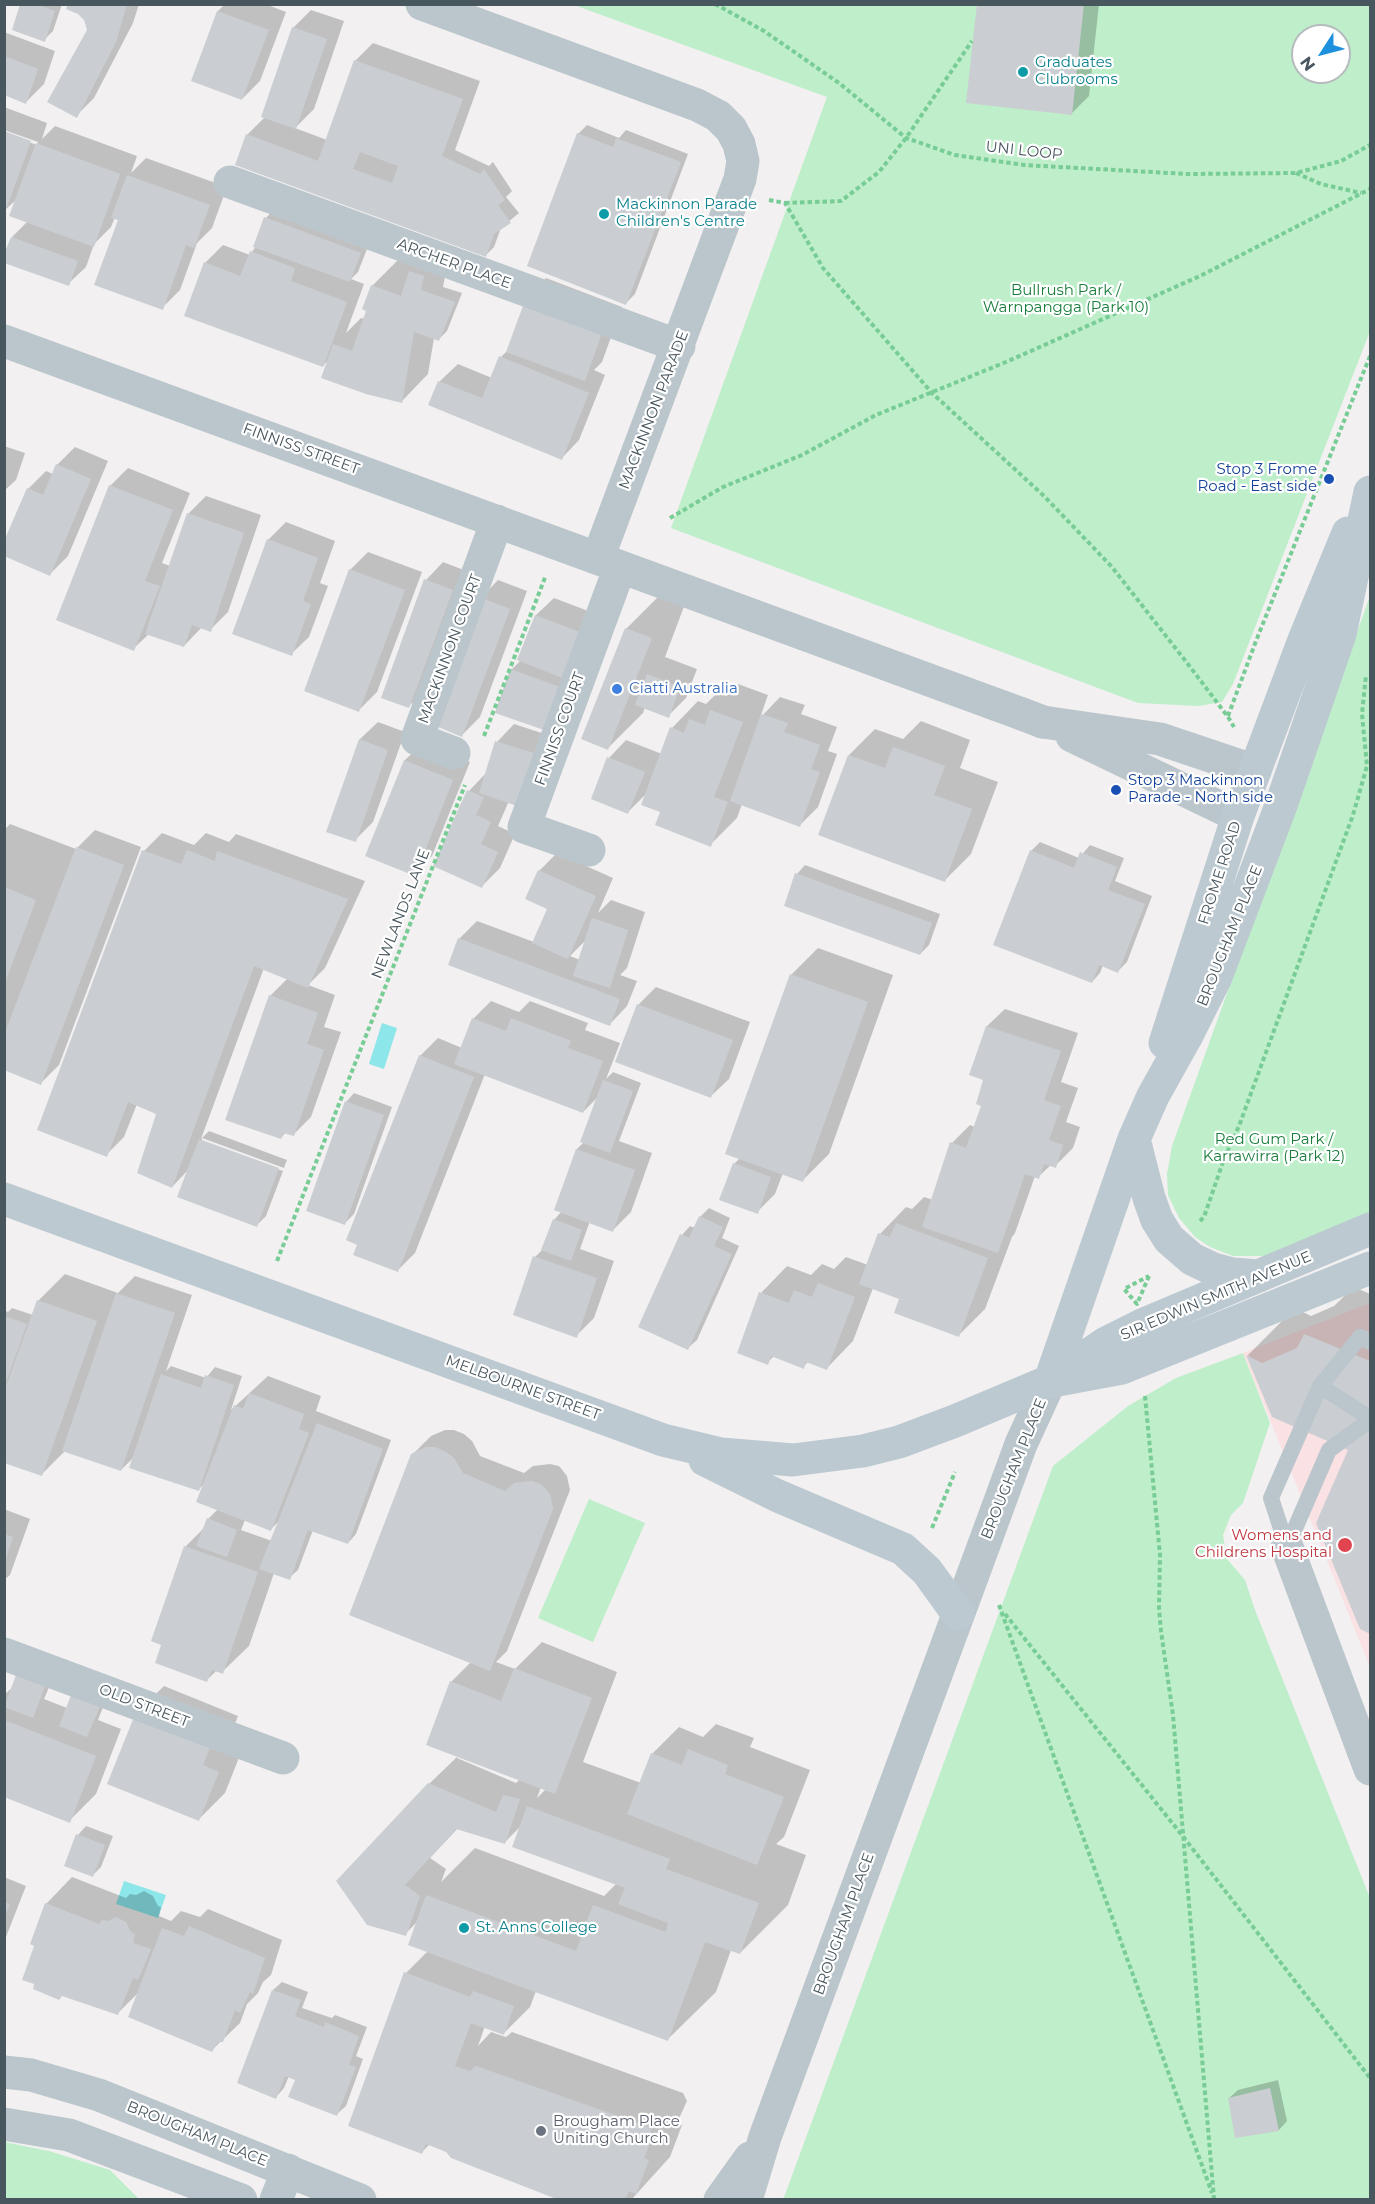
<!DOCTYPE html>
<html>
<head>
<meta charset="utf-8">
<style>
  body { margin:0 }
  #map { position:relative; width:1375px; height:2204px; overflow:hidden; background:#f2f0f0; font-family:Montserrat,sans-serif }
  canvas { display:block }
  .frame { position:absolute; inset:0; border:6px solid #48565d; pointer-events:none }
  .north { position:absolute; left:1291px; top:24px; width:60px; height:60px; box-sizing:border-box; background:#fff; border:2px solid #b6bbbe; border-radius:50%; rotate:234deg; font-size:16px; font-weight:700; line-height:24px; text-align:center; color:#48565d }
  .north::after { content:''; display:block; margin:auto; width:21px; height:27px; background:#1d91de; clip-path:polygon(50% 0,100% 100%,50% 72%,0 100%) }
</style>
</head>
<body>
<div id="map">
<canvas width="1375" height="2204"></canvas>
<div class="frame"></div>
<div class="north">N</div>
</div>
<script>
const ctx = document.querySelector('canvas').getContext('2d');
ctx.lineJoin = 'round';
function fill(path, color) { ctx.fillStyle = color; ctx.fill(path, 'evenodd'); }
const poly = rows => new Path2D(rows.map(r => 'M' + r).join(''));
function stroke(path, color, width, dash) { ctx.strokeStyle = color; ctx.lineWidth = width; ctx.lineCap = dash ? 'butt' : 'round'; ctx.setLineDash(dash || []); ctx.stroke(path); }
function label(font, color, halo, rows, align = 'center') {
  ctx.font = font + ' Montserrat,sans-serif'; ctx.lineWidth = 4.5; ctx.setLineDash([]); ctx.textBaseline = 'middle'; ctx.strokeStyle = halo; ctx.fillStyle = color; for (const [text, x, y, turn = 0] of rows) {
    ctx.save(); ctx.translate(x, y); ctx.rotate((+turn || 0) * Math.PI / 180); ctx.textAlign = isNaN(turn) ? turn : align; if (halo) ctx.strokeText(text, 0, 0); ctx.fillText(text, 0, 0); ctx.restore();
  }
}
const medical = poly([
  [1370,1303,1370,1667,1243,1353]
]);
const green = poly([
  [574,5,1370,5,1370,331,1233,684,1222,702,1199,706,1138,703,671,528,827,97],
  [1303,36,1339,36,1339,72,1303,72],
  [1370,596,1370,1212,1267,1256,1233,1256,1210,1247,1195,1237,1179,1218,1168,1195,1167,1174,1172,1146],
  [1243,1353,1270,1423,1243,1503,1231,1515,1223,1535,1227,1559,1245,1580,1255,1610,1370,1898,1370,2199,783,2200,1053,1466,1128,1406,1176,1378],
  [589,1499,645,1523,593,1642,538,1618],
  [4,2142,49,2151,110,2170,139,2199,5,2199]
]);
const water = poly([
  [382,1023,397,1028,384,1069,369,1064],
  [124,1881,166,1895,158,1918,116,1904]
]);
const shadow = poly([
  [22,4,62,4,53,31,44,40],
  [69,4,139,4,133,23,94,98,76,116,88,30,86,19],
  [225,4,265,4,286,12,260,81,242,99,192,80,218,11],
  [978,4,1099,4,1089,96,1071,114],
  [311,10,344,21,314,109,295,128,327,140,355,61,373,43,480,81,455,150,489,166,493,162,512,191,506,197,519,213,501,228,494,247,485,256,247,135,265,117,293,28],
  [4,32,55,51,44,84,26,102,4,94],
  [4,107,47,123,42,139,55,126,137,156,131,173,146,158,227,187,212,228,197,243,180,290,162,308,120,219,115,217,111,227,94,244,86,267,68,284,12,237,28,221,17,199,4,211,4,133,37,145,38,142,4,130],
  [587,125,619,138,626,130,688,154,635,294,626,303,578,134],
  [274,209,369,244,358,272,351,279,364,284,346,333,361,318,365,319,372,286,399,259,450,250,443,287,462,293,447,331,438,340,434,338,428,374,402,401,329,359,323,366,205,263,223,245,250,255,256,246,266,218],
  [546,278,622,307,602,362,594,370,605,375,579,440,562,458,430,404,440,381,458,364,492,378,501,357,509,349,529,296],
  [4,446,25,453,16,480,4,491],
  [75,447,108,461,68,556,50,574,28,489,46,471,53,474,57,465],
  [128,468,190,493,162,563,170,566,188,514,206,496,261,515,228,612,210,630,202,627,184,646,149,634,133,649,110,486],
  [286,522,335,541,320,583,328,586,309,637,291,654,268,540],
  [368,552,422,572,377,692,359,710,350,570],
  [443,562,469,572,427,689,409,706,426,580],
  [498,580,527,591,480,717,462,735,481,598],
  [661,594,685,604,665,657,697,669,686,698,668,716,645,707,643,713,608,748,626,629],
  [554,598,604,617,562,711,511,670,521,660,536,615],
  [738,684,768,695,760,718,780,697,805,705,801,714,837,727,828,751,837,754,818,807,800,825,742,804,737,818,710,845,662,812,647,793,628,812,609,758,626,740,662,754,672,728,698,701,706,704,717,693,726,696],
  [921,721,970,740,960,768,998,782,971,854,944,881,849,755,875,729,903,739],
  [378,722,405,732,373,822,355,840,328,831,360,739],
  [514,724,554,737,509,801,498,826,515,834,500,868,482,886,469,791,487,772,497,742],
  [423,743,470,762,432,856,414,874,367,855,405,760],
  [10,824,76,849,95,830,141,847,59,1065,41,1083,4,1069,4,830],
  [162,833,194,845,206,833,229,842,236,834,365,881,325,968,308,985,335,995,324,1027,341,1032,311,1117,293,1135,286,1132,281,1138,270,996,288,978,264,968,201,1139,209,1131,287,1160,284,1168,202,1138,202,1142,283,1171,266,1216,257,1225,189,1169,172,1187,158,1113,137,1104,124,1137,106,1155,144,851],
  [1040,842,1079,858,1090,845,1124,858,1115,881,1152,896,1127,962,1118,971,1103,965,1100,973,1092,982,1031,851],
  [557,853,613,878,598,913,611,900,645,912,627,968,620,975,637,981,627,1006,610,1024,459,939,477,921,534,942,549,909,539,871],
  [586,940,580,960,570,956],
  [805,865,940,914,929,945,920,954,797,874],
  [818,948,893,975,829,1154,803,1180,783,1173,775,1194,757,1212,734,1164,740,1158,791,975],
  [656,987,750,1022,729,1079,711,1096,617,1061,639,1004],
  [491,1001,519,1012,530,1001,588,1023,585,1030,620,1043,606,1079,613,1072,641,1083,619,1141,652,1153,631,1212,613,1230,590,1221,580,1249,614,1261,594,1318,576,1336,535,1257,544,1248,554,1220,562,1211,577,1149,584,1142,599,1096,583,1112,485,1074,415,1253,397,1271,420,1056,438,1038,462,1048,473,1019],
  [1005,1009,1078,1033,1061,1082,1078,1088,1066,1122,1080,1127,1073,1148,1055,1166,1051,1165,1038,1177,1035,1176,1015,1233,1012,1237,985,1309,958,1336,901,1299,873,1288,853,1341,827,1368,809,1361,803,1367,774,1356,767,1363,739,1352,761,1293,787,1266,811,1275,822,1264,834,1269,846,1257,868,1265,880,1234,906,1207,912,1209,924,1197,933,1200,952,1143,970,1125,975,1127,983,1105,985,1079,971,1074,987,1026],
  [354,1093,392,1107,354,1214,345,1223,346,1102],
  [709,1208,730,1218,722,1238,739,1246,697,1340,688,1348,640,1327,682,1235,690,1226,695,1228,700,1217],
  [65,1274,118,1293,135,1276,192,1295,166,1371,171,1366,206,1378,215,1367,242,1376,231,1410,268,1376,321,1396,316,1411,391,1440,356,1534,348,1543,313,1530,298,1570,289,1578,274,1573,249,1646,222,1672,217,1670,207,1680,163,1644,153,1640,186,1546,205,1527,208,1519,218,1509,206,1482,198,1490,135,1456,121,1470,66,1450,41,1475,4,1462,4,1310,8,1312,12,1308,33,1315,38,1301],
  [245,1520,270,1530,280,1520,272,1541,241,1530],
  [1354,1287,1370,1294,1370,1632,1361,1628,1350,1449,1273,1416,1248,1355,1295,1308,1311,1316,1334,1306],
  [445,1430,454,1430,464,1434,472,1441,480,1456,524,1473,533,1466,550,1464,559,1466,567,1476,570,1490,507,1651,496,1662,515,1669,542,1642,617,1672,583,1762,641,1783,652,1754,679,1727,703,1737,716,1724,754,1738,750,1747,810,1770,784,1837,776,1844,806,1855,788,1905,740,1953,731,1950,716,1992,668,2039,536,1991,530,2007,504,2033,485,2026,478,2046,491,2032,506,2037,512,2032,683,2093,687,2101,677,2123,682,2125,670,2157,631,2200,563,2200,430,2144,422,2152,406,1973,428,1951,418,1921,405,1934,368,1923,429,1784,458,1756,451,1682,471,1662,413,1454,431,1436],
  [458,1756,520,1779,516,1783,457,1758],
  [541,1787,546,1789,537,1798],
  [522,1825,616,1884,604,1896,475,1848,441,1882,446,1869,430,1858,458,1828,504,1843],
  [4,1509,30,1519,10,1575,4,1580],
  [53,1678,44,1699,67,1708,107,1697,98,1720,121,1729,96,1794,69,1821,4,1795,4,1695,13,1687],
  [164,1686,238,1716,229,1739,244,1745,225,1793,198,1820,137,1712],
  [86,1826,113,1836,101,1867,93,1875,78,1835],
  [4,1877,26,1886,4,1942],
  [72,1877,126,1898,130,1894,136,1895,144,1891,153,1896,158,1906,161,1907,159,1916,171,1921,181,1911,200,1917,208,1909,282,1940,271,1975,263,1982,258,1993,247,2004,240,2023,212,2050,139,1992,118,2013,36,1945,46,1904],
  [282,1982,308,1992,302,2008,332,2018,335,2015,367,2027,356,2056,363,2059,346,2106,337,2114,297,2079,289,2076,284,2088,276,2097,239,2082,273,1990],
  [1278,2080,1287,2121,1279,2130,1229,2098,1238,2090]
]);
const building = poly([
  [20,4,36,4,55,11,45,42,12,30],
  [68,4,127,4,116,42,77,118,47,102,87,30,84,20,78,14,66,9],
  [977,4,1084,4,1072,115,966,103],
  [217,11,269,30,242,100,191,81],
  [292,27,327,39,296,129,261,117],
  [4,56,38,69,26,104,4,95],
  [354,60,463,99,442,156,480,174,484,169,505,200,498,205,511,223,494,234,486,257,235,165,246,134,318,161],
  [360,152,398,166,392,183,353,169],
  [4,131,31,141,5,212,4,212],
  [577,133,613,147,616,138,681,162,626,305,527,266],
  [36,143,120,174,94,247,9,216],
  [127,175,210,205,194,248,186,245,163,310,94,285,118,220,111,218],
  [264,217,361,253,350,282,253,247],
  [11,237,78,261,69,286,4,263,4,254],
  [250,251,295,268,291,281,347,302,323,367,184,316,204,262,240,276],
  [409,271,424,276,421,290,455,302,439,341,414,332,402,403,366,394,321,378,333,344,352,351,366,311,362,309,371,285,401,296],
  [527,295,605,324,585,381,506,352],
  [499,356,589,393,562,460,428,405,438,381,482,398],
  [56,464,91,479,50,576,4,556,4,541,27,488,43,495],
  [109,485,173,510,145,581,160,586,134,651,56,620],
  [187,513,244,533,211,632,192,625,184,647,145,634],
  [267,539,318,558,303,601,311,604,292,656,232,634],
  [349,569,405,590,359,712,304,691],
  [424,579,453,590,409,708,381,698],
  [479,597,510,609,462,737,431,724],
  [535,615,587,635,570,681,517,660],
  [625,628,652,638,608,750,581,739],
  [510,669,560,687,544,730,495,713],
  [647,674,680,687,669,718,635,705],
  [710,710,743,722,714,797,728,802,711,847,655,825,660,812,641,805,670,727,684,733,689,719,705,725],
  [761,714,788,723,784,732,820,745,811,769,820,772,800,827,730,801],
  [359,739,388,750,356,842,326,832],
  [495,741,537,754,520,807,479,793],
  [893,747,945,766,934,795,972,809,945,882,818,835,848,755,885,768],
  [607,757,645,772,628,814,591,799],
  [404,760,453,780,415,876,365,856],
  [467,790,484,797,476,815,491,822,481,844,498,852,482,888,433,866],
  [76,847,124,865,41,1085,4,1070,4,1035],
  [142,850,181,864,187,850,215,861,217,851,348,899,308,988,254,966,172,1188,137,1173,156,1114,128,1102,107,1157,37,1130],
  [1030,850,1074,868,1080,852,1117,867,1108,890,1145,904,1118,973,1099,965,1092,983,993,945],
  [538,870,596,896,568,959,532,943,547,909,525,899],
  [795,873,932,923,920,955,784,906],
  [4,887,36,900,5,983,4,983],
  [592,918,628,930,610,988,573,976],
  [458,938,620,999,610,1026,448,965],
  [790,974,868,1002,803,1182,725,1154],
  [269,995,318,1013,307,1044,324,1050,294,1136,283,1133,281,1139,225,1120],
  [637,1004,733,1040,711,1098,615,1062],
  [472,1018,506,1031,511,1018,571,1041,568,1048,603,1061,583,1113,454,1064],
  [986,1026,1061,1051,1044,1100,1061,1106,1049,1140,1063,1145,1056,1168,1044,1164,1039,1179,1025,1174,998,1253,922,1227,950,1142,966,1148,981,1106,976,1104,983,1080,969,1075],
  [419,1055,474,1077,398,1272,353,1255,357,1245,346,1240],
  [603,1080,633,1091,610,1153,580,1142],
  [345,1101,384,1115,345,1225,306,1211],
  [199,1139,279,1168,257,1227,177,1197],
  [576,1149,635,1170,613,1232,554,1210],
  [733,1163,771,1177,758,1214,719,1200],
  [699,1216,723,1227,714,1246,732,1254,688,1350,638,1327,680,1234,689,1238],
  [553,1219,582,1230,571,1261,541,1250],
  [896,1223,988,1258,959,1337,894,1313,899,1299,859,1284,878,1233,890,1237],
  [533,1256,597,1278,577,1338,513,1315],
  [818,1283,855,1297,827,1370,806,1362,804,1369,771,1356,768,1365,737,1353,759,1292,789,1303,794,1290,812,1297],
  [116,1293,175,1313,121,1471,62,1451],
  [37,1300,97,1321,42,1476,4,1463,4,1392],
  [4,1316,27,1324,5,1385,4,1385],
  [1304,1334,1370,1361,1370,1634,1360,1629,1316,1523,1348,1450,1272,1417,1246,1355,1262,1363,1297,1348],
  [161,1374,201,1388,205,1375,234,1385,199,1491,129,1468],
  [249,1393,304,1414,299,1429,309,1433,271,1531,196,1502,234,1405,243,1409],
  [317,1423,383,1449,348,1544,308,1530,290,1580,259,1569],
  [426,1447,435,1447,446,1452,454,1458,463,1473,505,1491,514,1483,532,1481,541,1484,550,1494,553,1509,490,1671,349,1615,411,1454],
  [207,1518,237,1530,227,1557,196,1546],
  [4,1534,13,1537,5,1561,4,1561],
  [184,1546,258,1572,223,1674,212,1670,207,1682,155,1663,161,1645,151,1641],
  [514,1668,592,1698,555,1794,426,1745,450,1681,501,1701],
  [16,1675,45,1686,33,1718,4,1707],
  [71,1695,100,1706,87,1737,59,1726],
  [136,1712,212,1742,203,1765,219,1772,199,1821,107,1784],
  [4,1720,96,1756,70,1823,4,1797],
  [688,1749,728,1765,725,1774,784,1797,757,1865,627,1814,651,1753,682,1765],
  [428,1783,496,1812,503,1795,520,1799,505,1844,456,1829,405,1885,420,1896,406,1936,367,1925,336,1881],
  [527,1806,670,1859,666,1869,759,1903,740,1954,705,1942,668,2041,408,1945,426,1895,576,1951,593,1905,666,1932,668,1923,618,1904,625,1888,512,1847],
  [76,1834,105,1845,93,1877,64,1866],
  [4,1902,10,1904,5,1916,4,1916],
  [45,1903,99,1924,102,1920,108,1921,116,1917,126,1922,131,1932,135,1934,133,1943,151,1949,138,1980,133,1978,118,2015,62,1996,59,2000,33,1989,34,1984,22,1980,34,1946,30,1944],
  [189,1926,265,1958,253,1994,250,1992,240,2013,235,2010,223,2042,218,2042,212,2052,128,2017,162,1928,184,1936],
  [404,1972,470,1997,473,1991,514,2006,504,2035,471,2023,455,2066,470,2071,476,2066,649,2127,653,2136,644,2158,649,2160,636,2194,629,2191,625,2200,559,2200,451,2158,446,2152,426,2144,422,2154,348,2126],
  [272,1990,301,2000,295,2016,324,2027,325,2022,359,2036,349,2065,356,2067,337,2116,288,2097,295,2080,285,2076,276,2099,237,2083],
  [1270,2088,1279,2131,1235,2138,1228,2098]
]);
const path = poly([
  [715,4,764,31,839,83,906,138,955,155,1024,165,1188,174,1296,173,1341,161,1370,145],
  [1296,173,1321,184,1361,193],
  [769,200,785,203,823,268,932,393,1044,496,1112,567,1191,668,1228,717,1234,727],
  [785,203,841,201,879,172,906,138,972,41],
  [670,518,723,487,802,455,876,415,1006,362,1200,276,1370,189],
  [1228,716,1256,641,1370,356],
  [484,736,546,575],
  [1200,1221,1204,1217,1224,1159,1239,1126,1353,815,1367,766,1362,714,1366,675],
  [277,1261,465,785],
  [1149,1276,1137,1304,1124,1289,1149,1276],
  [1145,1396,1160,1555,1159,1609,1161,1631,1173,1715,1214,2199],
  [932,1528,955,1472],
  [999,1605,1212,2193],
  [1005,1614,1185,1839,1370,2078]
]);
const service = poly([
  [1320,1386,1370,1418],
  [1287,1547,1271,1498,1320,1386,1360,1337,1370,1342],
  [1287,1547,1329,1450,1370,1420]
]);
const minor = poly([
  [422,4,697,105,718,116,731,129,739,144,743,161,740,179,598,558],
  [230,182,679,346],
  [4,341,1022,714],
  [1043,722,1160,739,1255,771],
  [1072,736,1238,816],
  [454,753,417,739,497,521],
  [589,850,524,827,620,567],
  [1287,1547,1370,1769],
  [4,1654,283,1758]
]);
const tertiary = poly([
  [1022,714,1043,722],
  [4,2072,31,2075,99,2095,360,2200],
  [4,2124,69,2135,241,2200],
  [276,2200,288,2170],
  [720,2200,750,2158],
  [746,2200,765,2137,978,1561,1021,1444,1050,1381]
]);
const secondary = poly([
  [1165,1043,1238,816,1304,640,1348,533],
  [1134,1139,1149,1198,1157,1220,1169,1239,1192,1259,1213,1269,1232,1274,1259,1276],
  [4,1199,663,1440,721,1454,793,1460,863,1451,899,1442,955,1421,1050,1381,1106,1343,1142,1325,1370,1229],
  [1058,1380,1122,1368,1370,1268],
  [1050,1381,1134,1139,1153,1096,1186,1037,1216,977,1280,808,1340,634,1370,492],
  [705,1460,778,1496,903,1549,927,1571,958,1614]
]);
const markers = [
  [1023,72,6,"#0f9aa8"],
  [604,214,6,"#0f9aa8"],
  [1329,479,6,"#1a4fb4"],
  [617,689,6,"#3f7fe0"],
  [1116,790,6,"#1a4fb4"],
  [1345,1545,8,"#e0444e"],
  [464,1928,6,"#0f9aa8"],
  [541,2131,6,"#6b7280"]
];
const cultureNames = [
  ["Graduates",1035,63],
  ["Clubrooms",1035,80],
  ["Mackinnon Parade",616,205],
  ["Children's Centre",616,222],
  ["St. Anns College",476,1928]
];
const streetNames = [
  ["UNI LOOP",1024,151,6],
  ["ARCHER PLACE",454,264,20],
  ["MACKINNON PARADE",654,410,-69],
  ["FINNISS STREET",301,449,20],
  ["MACKINNON COURT",450,649,-70],
  ["FINNISS COURT",560,729,-70],
  ["FROME ROAD",1220,873,-72],
  ["NEWLANDS LANE",401,914,-69],
  ["BROUGHAM PLACE",1230,936,-68],
  ["SIR EDWIN SMITH AVENUE",1216,1296,-23],
  ["MELBOURNE STREET",523,1388,20],
  ["BROUGHAM PLACE",1014,1469,-68],
  ["OLD STREET",144,1706,21],
  ["BROUGHAM PLACE",844,1924,-70],
  ["BROUGHAM PLACE",197,2134,22]
];
const parkNames = [
  ["Bullrush Park /",1066,291],
  ["Warnpangga (Park 10)",1066,308],
  ["Red Gum Park /",1274,1140],
  ["Karrawirra (Park 12)",1274,1157]
];
const transitNames = [
  ["Stop 3 Frome",1317,470],
  ["Road - East side",1317,487],
  ["Stop 3 Mackinnon",1128,781,"left"],
  ["Parade - North side",1128,798,"left"]
];
const shopNames = [
  ["Ciatti Australia",629,689]
];
const healthNames = [
  ["Womens and",1332,1536],
  ["Childrens Hospital",1332,1553]
];
const worshipNames = [
  ["Brougham Place",553,2122],
  ["Uniting Church",553,2139]
];
fill(medical, '#fae1e3');
fill(green, '#bfeeca');
fill(water, '#8de6ea');
fill(shadow, '#0003');
fill(building, '#caced2');
stroke(path, '#78cc95', 4, [4.5, 3]);
stroke(service, '#bbc6cc', 16);
stroke(minor, '#bbc6cc', 33);
stroke(tertiary, '#bbc6cc', 33);
stroke(secondary, '#bcc9d1', 33);
for (const [x, y, r, color] of markers) { const dot = new Path2D(); dot.arc(x, y, r, 0, 2 * Math.PI); ctx.fillStyle = color; ctx.fill(dot); stroke(dot, '#fff', 2); }
label('15px', '#0d838f', '#fff', cultureNames, 'left');
label('15px', '#48565d', '#fff', streetNames);
label('15px', '#197d3b', '#fff', parkNames);
label('15px', '#164399', '#fff', transitNames, 'right');
label('15px', '#366cbe', '#fff', shopNames, 'left');
label('15px', '#be3a42', '#fff', healthNames, 'right');
label('15px', '#5b616d', '#fff', worshipNames, 'left');
</script>
</body>
</html>
